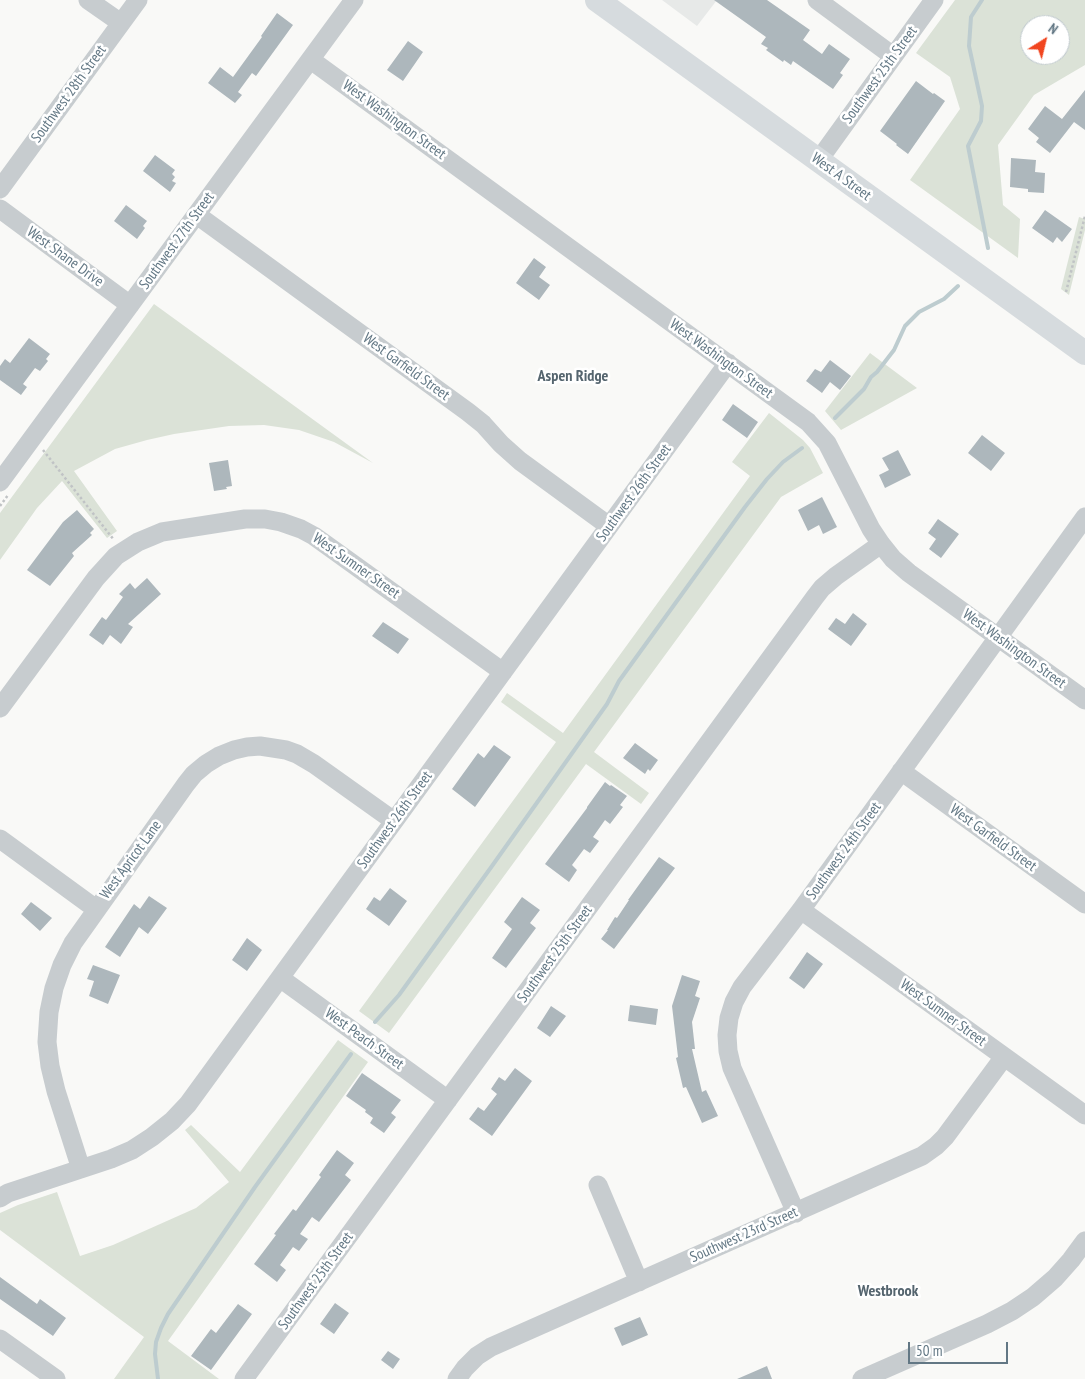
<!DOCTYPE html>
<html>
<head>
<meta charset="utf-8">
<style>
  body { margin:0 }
  #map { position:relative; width:1085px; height:1379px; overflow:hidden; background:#f9f9f7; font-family:"PT Sans Narrow",sans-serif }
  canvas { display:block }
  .north { position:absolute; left:1020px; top:15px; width:50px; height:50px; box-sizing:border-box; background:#fff; border:1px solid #c0c9ce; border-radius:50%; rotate:36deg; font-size:14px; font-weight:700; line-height:20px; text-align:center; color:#627784 }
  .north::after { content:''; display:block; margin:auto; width:18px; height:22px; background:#f1451f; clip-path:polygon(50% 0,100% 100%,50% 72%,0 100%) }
  .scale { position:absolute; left:908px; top:1342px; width:100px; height:22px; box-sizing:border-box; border:2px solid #627784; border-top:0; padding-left:6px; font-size:15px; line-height:18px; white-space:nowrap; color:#627784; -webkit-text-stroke:4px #fff; paint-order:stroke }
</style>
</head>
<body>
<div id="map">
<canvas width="1085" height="1379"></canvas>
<div class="north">N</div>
<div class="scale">50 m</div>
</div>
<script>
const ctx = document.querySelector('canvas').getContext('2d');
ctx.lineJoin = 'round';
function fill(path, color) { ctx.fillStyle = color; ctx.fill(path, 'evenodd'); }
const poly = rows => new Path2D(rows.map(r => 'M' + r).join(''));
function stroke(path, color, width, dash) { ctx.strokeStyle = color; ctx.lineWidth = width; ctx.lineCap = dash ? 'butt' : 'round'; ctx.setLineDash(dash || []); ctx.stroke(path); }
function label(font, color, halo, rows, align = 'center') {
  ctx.font = font + ' "PT Sans Narrow",sans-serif'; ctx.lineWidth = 5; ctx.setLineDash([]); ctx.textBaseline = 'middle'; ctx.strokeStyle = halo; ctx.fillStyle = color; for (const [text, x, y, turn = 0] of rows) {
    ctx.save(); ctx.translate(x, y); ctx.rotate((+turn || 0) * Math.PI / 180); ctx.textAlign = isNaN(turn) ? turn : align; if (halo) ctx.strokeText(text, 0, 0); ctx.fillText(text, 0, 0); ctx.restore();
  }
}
const built = poly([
  [662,0,717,0,697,26]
]);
const green = poly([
  [955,0,1085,0,1085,65,1034,95,998,145,1003,205,1020,219,1018,258,910,180,960,109,950,77,916,53],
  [1030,25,1060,25,1060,55,1030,55],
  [1079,217,1085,219,1085,230,1069,295,1061,289],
  [154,304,373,463,334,442,299,430,264,425,229,426,174,434,147,440,115,449,74,471,117,531,107,538,62,481,37,508,0,560,0,513],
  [870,353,917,388,841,430,825,411],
  [769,413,803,440,810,448,823,473,781,497,594,752,649,793,641,804,586,764,389,1033,359,1011,556,742,501,702,507,693,563,733,750,476,732,462],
  [338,1040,368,1062,168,1341,219,1379,114,1379,144,1337,0,1230,0,1213,18,1205,57,1192,80,1256,113,1245,196,1208,229,1182,185,1130,191,1125,240,1172]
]);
const stream = poly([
  [982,0,971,17,969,46,982,106,981,121,968,146,988,248],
  [835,418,864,389,871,377,877,372,894,350,905,326,919,312,944,299,958,286],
  [375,1022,399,995,492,866,607,704,619,681,745,507,767,479,783,462,802,448],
  [158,1379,155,1354,156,1342,161,1328,168,1314,255,1187,351,1054]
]);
const building = poly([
  [714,0,767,0,810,30,803,40,822,54,829,44,850,59,840,73,843,75,833,89,793,61,791,65,784,60,783,62,766,50,768,48,761,44,766,37],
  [277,13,293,25,256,76,252,73,238,92,242,95,235,103,208,83,220,67,233,77,262,37,261,36],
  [408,41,423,52,403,81,387,70],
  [916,81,933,94,934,93,945,101,908,154,896,145,897,144,880,131],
  [1085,90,1085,130,1074,122,1050,153,1036,142,1039,138,1028,129,1045,106,1062,119],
  [155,155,175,170,172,174,175,177,172,181,176,183,170,192,143,171],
  [1011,158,1036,160,1035,172,1045,173,1044,193,1028,192,1028,189,1010,187],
  [126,205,147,221,143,226,145,228,137,239,114,221],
  [1045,210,1072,229,1062,242,1057,237,1053,243,1032,228],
  [534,258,546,267,539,277,550,285,539,300,516,283],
  [29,338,50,354,46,359,48,361,40,371,35,368,23,384,27,387,21,395,0,380,0,366,5,359,10,363],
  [830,360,851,376,840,390,830,382,822,393,806,381,815,369,821,372],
  [733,404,758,422,747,438,722,420],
  [982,435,1005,453,991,471,968,453],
  [898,450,911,475,885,488,879,475,889,470,882,458],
  [228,460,232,486,226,487,227,489,214,491,209,463],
  [822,497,837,527,823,534,819,525,808,531,798,510],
  [77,510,94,529,90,533,92,535,72,553,74,556,50,586,27,570,63,522],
  [938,519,959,534,941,558,929,549,936,539,928,533],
  [147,578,161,594,128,624,133,627,121,644,110,635,103,645,89,635,102,617,106,620,123,597,119,594,130,583,135,589],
  [853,613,867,624,851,646,828,629,836,618,845,624],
  [383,622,409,639,398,654,372,636],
  [635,743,658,760,650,771,648,769,645,774,623,758],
  [494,745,511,757,475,807,452,789,478,753,484,758],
  [605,782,610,786,611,785,627,796,620,805,623,807,610,824,605,820,593,837,599,841,590,853,584,849,572,865,577,870,569,882,545,864,587,808,587,807],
  [659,857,675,868,614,949,601,939,608,930,607,930,615,917,617,918,629,900,628,900],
  [390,888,407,901,389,926,366,909,374,897,380,901],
  [149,896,167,908,148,934,139,927,120,957,105,947,134,904,140,909],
  [522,897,540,910,530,923,536,928,506,968,492,958,512,929,504,922],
  [31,902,52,918,40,931,21,914],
  [247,938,262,950,247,971,232,960],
  [807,952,823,964,804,989,789,978],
  [93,965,120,975,108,1004,89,996,94,981,87,979],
  [682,975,700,981,695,996,700,998,692,1022,695,1049,692,1049,702,1092,706,1090,718,1116,702,1123,686,1087,683,1088,676,1058,678,1057,672,1006],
  [630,1005,658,1009,656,1025,628,1021],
  [551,1006,566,1016,550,1037,537,1028],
  [515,1068,532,1081,492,1136,469,1119,478,1107,484,1111,497,1094,491,1089,499,1077,505,1081],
  [362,1073,401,1100,391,1113,396,1117,384,1133,370,1123,373,1118,365,1112,366,1110,346,1096],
  [337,1150,354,1163,345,1175,351,1180,319,1222,312,1217,300,1234,308,1239,299,1251,293,1247,280,1265,286,1270,277,1282,254,1264,276,1235,274,1234,293,1209,296,1211,321,1177,319,1175],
  [0,1277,37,1304,40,1299,66,1318,53,1336,0,1299],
  [335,1303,349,1313,334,1334,320,1324],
  [238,1304,252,1314,211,1370,191,1356,211,1329,216,1333],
  [640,1317,648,1335,622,1346,614,1328],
  [388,1351,400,1359,393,1369,381,1360],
  [767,1366,772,1379,737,1379]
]);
const path = poly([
  [1066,292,1085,216],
  [43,450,114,540],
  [0,506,8,495]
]);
const minor = poly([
  [88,0,121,23],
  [817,0,893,56],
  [311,60,808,422,827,443,871,529,881,544,893,559,909,573,1085,700],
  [826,150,934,0],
  [0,189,138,0],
  [0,209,130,305],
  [197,215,468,412,483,424,501,444,520,461,609,526],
  [0,482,354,0],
  [0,708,96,578,116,556,138,542,162,532,245,519,265,519,281,522,301,529,314,536,503,672],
  [901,771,1085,904],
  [0,839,96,909],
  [801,910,1085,1115],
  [280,978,448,1100],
  [81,1169,56,1091,50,1066,47,1042,49,1012,54,988,62,965,73,943,186,784,194,774,206,764,219,756,234,750,247,747,260,746,286,750,297,754,314,764,394,821],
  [598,1185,639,1282],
  [0,1198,8,1193,111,1159,132,1150,152,1137,172,1121,188,1104,728,363],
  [796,1213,732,1068,728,1051,727,1035,729,1018,734,1002,742,987,801,910,1085,517],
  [0,1339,56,1379],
  [244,1379,815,597,822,588,836,576,881,544],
  [457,1379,465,1368,477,1356,491,1347,922,1156,936,1146,945,1137,1004,1057],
  [862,1379,987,1324,1012,1311,1033,1297,1055,1278,1071,1260,1085,1241]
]);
const major = poly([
  [597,0,1085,353]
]);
const streetNames = [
  ["Southwest 25th Street",880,75,-54],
  ["Southwest 28th Street",69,94,-54],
  ["West Washington Street",394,120,36],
  ["West A Street",841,177,36],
  ["Southwest 27th Street",177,241,-54],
  ["West Shane Drive",65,257,36],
  ["West Washington Street",721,359,36],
  ["West Garfield Street",406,367,36],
  ["Southwest 26th Street",634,493,-54],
  ["West Sumner Street",356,566,35],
  ["West Washington Street",1014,649,36],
  ["Southwest 26th Street",395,820,-54],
  ["West Garfield Street",993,838,36],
  ["Southwest 24th Street",844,851,-54],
  ["West Apricot Lane",131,860,-54],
  ["Southwest 25th Street",555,954,-54],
  ["West Sumner Street",943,1013,36],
  ["West Peach Street",364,1039,36],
  ["Southwest 23rd Street",744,1235,-24],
  ["Southwest 25th Street",316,1281,-54]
];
const neighbourhoodNames = [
  ["Aspen Ridge",573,376],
  ["Westbrook",888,1291]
];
fill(built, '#e7e9e8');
fill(green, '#dbe2d7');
stroke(stream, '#bdcccf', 4);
fill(building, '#adb7bc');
stroke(path, '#c0c3c5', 2.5, [2.5, 2.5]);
stroke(minor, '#c7cccf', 19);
stroke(major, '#d6dbde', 24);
label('15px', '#627784', '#fff', streetNames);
label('bold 16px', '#55656f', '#fff', neighbourhoodNames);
</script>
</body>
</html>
